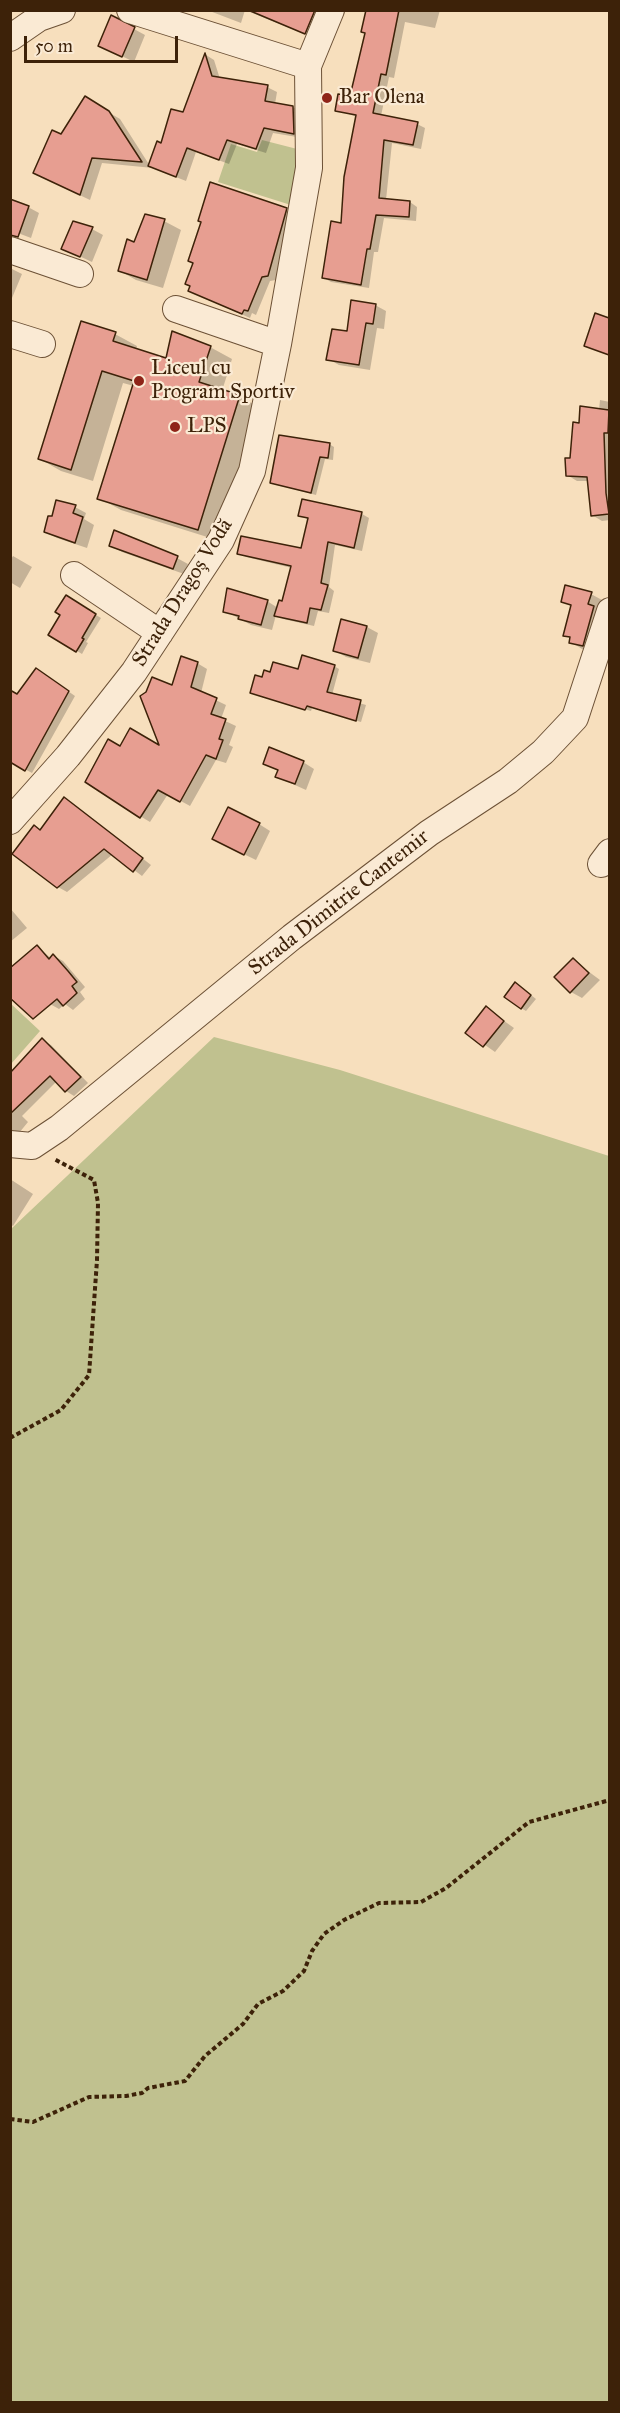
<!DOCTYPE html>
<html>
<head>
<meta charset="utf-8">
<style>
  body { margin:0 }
  #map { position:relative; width:620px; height:2413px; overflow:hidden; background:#f7dfbd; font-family:"IM FELL Great Primer",serif }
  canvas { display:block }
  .frame { position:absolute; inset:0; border:12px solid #3d2209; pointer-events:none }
  .scale { position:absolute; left:24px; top:36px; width:154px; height:27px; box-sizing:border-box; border:3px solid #3d2209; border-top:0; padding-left:8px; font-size:18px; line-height:21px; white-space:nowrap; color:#3d2209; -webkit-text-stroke:4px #faead4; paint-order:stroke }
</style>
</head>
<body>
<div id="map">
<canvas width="620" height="2413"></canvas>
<div class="frame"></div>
<div class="scale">50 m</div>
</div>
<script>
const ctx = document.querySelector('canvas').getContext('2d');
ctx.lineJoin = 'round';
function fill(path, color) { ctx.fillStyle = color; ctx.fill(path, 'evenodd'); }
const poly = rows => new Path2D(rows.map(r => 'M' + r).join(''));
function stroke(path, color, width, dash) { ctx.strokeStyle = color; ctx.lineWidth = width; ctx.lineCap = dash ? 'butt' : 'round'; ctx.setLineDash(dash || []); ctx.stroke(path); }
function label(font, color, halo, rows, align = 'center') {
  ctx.font = font + ' "IM FELL Great Primer",serif'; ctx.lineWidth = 4.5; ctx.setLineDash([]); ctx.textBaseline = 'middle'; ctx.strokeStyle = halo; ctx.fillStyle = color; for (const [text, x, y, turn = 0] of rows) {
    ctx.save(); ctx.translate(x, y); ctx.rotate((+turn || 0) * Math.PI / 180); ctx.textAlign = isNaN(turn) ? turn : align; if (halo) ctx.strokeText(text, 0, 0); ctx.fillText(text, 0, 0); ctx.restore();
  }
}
const green = poly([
  [262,140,301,150,294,206,218,182,231,144,257,152],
  [10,1003,40,1031,11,1064,10,1064],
  [214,1037,340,1070,609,1156,609,2402,11,2402,11,1229]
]);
const shadow = poly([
  [207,10,245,10,241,23],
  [245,10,314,10,321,14,312,37],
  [368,10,440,10,435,28,405,22,394,78,389,77,381,116,417,124,425,128,421,149,392,143,386,200,410,202,417,207,416,221,384,218,378,252,374,252,369,288,331,282,324,278,342,225,357,117,337,110,351,98,366,33],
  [134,29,145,35,134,62,99,45],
  [206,55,214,60,220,79,267,87,277,92,275,104,293,107,303,113,303,138,273,133,266,153,237,144,229,164,196,152,186,181,153,168,102,163,90,200,46,179,62,135,95,104,120,119,150,166,184,114],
  [28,207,39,213,31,238,10,230],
  [286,210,294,214,276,280,270,281,256,315,252,313,250,318,198,295],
  [164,221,181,230,163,288,136,280,120,271,135,243],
  [92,229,103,235,92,262,62,248],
  [10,268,22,274,12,298,10,297],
  [375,305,386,311,384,329,377,328,370,370,339,365,328,359],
  [596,315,610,319,610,356,585,345],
  [115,334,137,346,136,350,167,360,210,347,232,359,222,391,240,396,261,409,220,541,121,510,99,498,134,386,123,383,93,481,61,471,40,459],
  [600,400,610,402,610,520,602,521,592,515,589,481,577,481,567,475,580,425,599,410],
  [329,444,334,447,333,460,325,459,316,495,271,483],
  [303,500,362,514,369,518,362,551,335,545,329,587,334,591,329,613,318,611,314,626,283,619,276,615,272,630,251,625,225,611,267,601,278,608,283,603,292,568,246,557,239,553,302,550,309,520,300,515],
  [75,507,86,513,84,519,94,525,87,548,57,538,45,532],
  [111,546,177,558,188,564,184,574,122,552],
  [13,556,32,567,20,588,10,582,10,561],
  [591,594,602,600,599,611,594,652,582,649,571,642,572,639,565,635,572,607,562,601],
  [66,597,101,618,86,642,88,643,82,654,50,634,62,615],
  [367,627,378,633,370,663,346,657,334,650],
  [197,663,207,669,201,693,226,705,221,719,236,726,229,745,233,747,226,763,216,760,190,806,168,794,150,822,140,816,121,748,162,748,173,687],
  [334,666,339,669,332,695,366,705,361,722,312,708,311,711,257,695,263,679,271,674],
  [42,673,75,696,32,773,10,761,18,696],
  [303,762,314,769,306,790,277,777,279,771,265,763],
  [73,804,151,865,142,876,113,854,67,892,58,887,41,831],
  [259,824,270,831,256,860,225,845],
  [10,908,27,928,10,942],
  [37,947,51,958,54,956,63,961,85,987,80,992,85,999,73,1010,65,1004,59,1009,50,1004],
  [573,960,600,980,582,998,571,992],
  [521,987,536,999,526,1011,521,1008],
  [486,1008,514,1028,495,1052,468,1033],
  [42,1040,51,1045,88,1083,74,1096,66,1091,57,1081,22,1116,28,1122,19,1133,10,1132,10,1075],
  [10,1179,33,1194,13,1226,10,1224]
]);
const building = poly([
  [248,10,315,10,305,34,248,10],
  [366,10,399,10,386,75,381,74,373,113,418,122,413,145,384,140,379,198,410,201,409,217,376,215,370,249,367,249,361,285,322,278,331,221,341,223,344,177,356,115,335,111,338,94,350,96,365,33,361,32,366,10],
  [111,15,135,27,122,57,98,46,111,15],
  [205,53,212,76,268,85,265,101,293,106,294,134,264,128,256,149,227,140,219,160,187,148,176,177,148,166,157,141,161,143,171,109,183,112,205,53],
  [85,96,109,111,142,162,92,158,80,195,33,173,52,130,61,134,85,96],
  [210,182,287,208,268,276,262,277,248,311,244,310,242,314,188,291,190,286,185,284,193,263,188,261,201,222,198,221,210,182],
  [10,199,29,206,18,237,10,235,10,199],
  [145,214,165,219,147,280,118,271,127,239,134,242,145,214],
  [73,221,93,227,80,257,61,249,73,221],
  [351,300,376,304,373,324,366,323,359,365,326,360,332,329,347,331,351,300],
  [595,313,609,318,609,355,584,346,595,313],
  [81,321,116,332,113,341,166,358,172,331,211,346,199,382,240,395,198,530,97,499,134,381,102,371,71,470,38,459,81,321],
  [580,406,609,410,608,433,604,433,606,493,609,514,591,516,587,477,566,476,565,458,570,458,573,422,579,423,580,406],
  [279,435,330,443,328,458,320,457,311,493,270,483,279,435],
  [302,499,362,512,354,548,328,542,321,583,328,585,321,610,310,608,307,623,274,616,279,600,282,601,291,566,237,554,241,536,301,548,308,518,298,516,302,499],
  [56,500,76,505,73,513,83,517,75,543,44,532,48,516,52,516,56,500],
  [114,530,178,556,173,569,109,546,114,530],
  [565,585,592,592,588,604,594,606,583,646,569,643,570,637,563,636,571,605,561,602,565,585],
  [227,588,268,600,261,625,238,619,239,616,223,612,227,588],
  [66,595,96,614,82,638,84,639,76,652,48,635,60,615,55,612,66,595],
  [341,619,367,626,358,658,333,651,341,619],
  [302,655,335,665,327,692,361,700,356,721,307,706,305,710,250,693,255,675,262,677,264,670,270,672,273,662,298,669,302,655],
  [181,656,198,662,191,687,217,698,211,714,226,719,219,739,223,740,216,759,206,755,180,802,158,790,140,818,85,782,108,739,120,746,130,728,159,745,140,696,146,692,152,677,172,685,181,656],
  [36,668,69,691,25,771,10,762,10,690,17,694,36,668],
  [269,747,304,761,295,784,275,777,278,770,263,764,269,747],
  [64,797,143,858,133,872,104,849,57,888,12,854,34,825,40,830,64,797],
  [228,807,260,823,244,855,212,839,228,807],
  [37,945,49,959,53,954,68,971,77,982,72,986,77,993,63,1006,57,999,33,1019,10,998,10,968,37,945],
  [573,958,589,973,570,993,554,977,573,958],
  [515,982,531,995,521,1009,504,997,515,982],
  [486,1006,504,1021,483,1047,465,1033,486,1006],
  [42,1038,81,1077,65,1092,50,1076,10,1114,10,1073,42,1038]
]);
const path = poly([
  [10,1438,61,1410,89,1375,97,1260,98,1203,94,1180,54,1159],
  [10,2119,33,2122,89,2097,126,2096,142,2093,148,2088,185,2081,205,2056,243,2024,258,2004,283,1991,304,1971,312,1951,324,1934,344,1920,379,1903,421,1902,446,1888,529,1822,610,1800]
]);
const minor = poly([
  [130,10,308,66],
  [10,38,39,18,62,10],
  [10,250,80,274],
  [176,309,278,344],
  [10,334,42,344],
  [74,575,160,633],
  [10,821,68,756,134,672,221,540,252,471,278,344,309,168,308,66,331,10],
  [601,864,610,852],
  [10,1144,32,1146,59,1128,292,937,429,833,508,781,543,752,575,718,610,611]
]);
const markers = [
  [327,98,6,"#8f2418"],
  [139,381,6,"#8f2418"],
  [175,427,6,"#8f2418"]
];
const poiNames = [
  ["Bar Olena",339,98],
  ["Liceul cu",151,369],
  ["Program Sportiv",151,393],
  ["LPS",187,427]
];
const streetNames = [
  ["Strada Dragoș Vodă",183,593,-58],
  ["Strada Dimitrie Cantemir",339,903,-38]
];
fill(green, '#c0c18f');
fill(shadow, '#0003');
fill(building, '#e79e91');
stroke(building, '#3d2209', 1.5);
stroke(minor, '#6c5136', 28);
stroke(path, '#3d2209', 4, [4.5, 3]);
stroke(minor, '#faead4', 26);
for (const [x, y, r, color] of markers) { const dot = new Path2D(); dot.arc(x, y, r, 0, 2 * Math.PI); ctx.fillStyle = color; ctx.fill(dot); stroke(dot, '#faead4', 2); }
label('21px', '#3d2209', '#faead4', poiNames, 'left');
label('21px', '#3d2209', '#faead4', streetNames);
</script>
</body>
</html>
